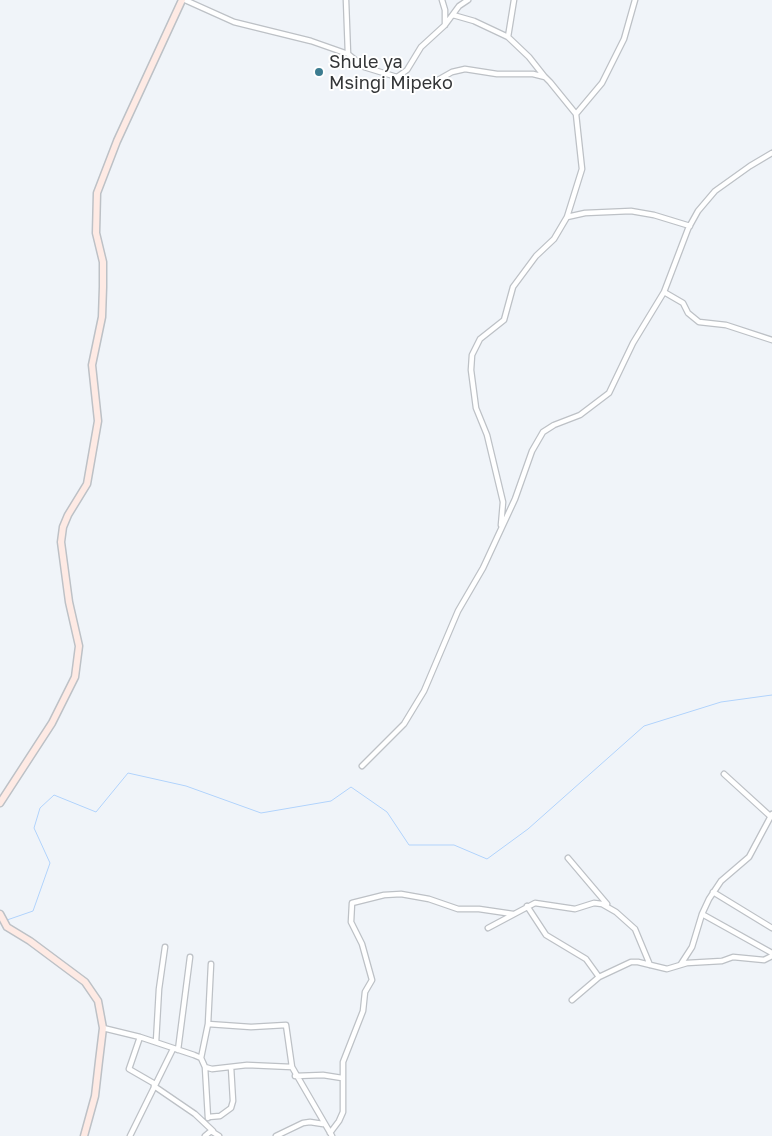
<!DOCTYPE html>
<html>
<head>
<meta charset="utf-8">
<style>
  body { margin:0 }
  canvas { display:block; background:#f0f4f9 }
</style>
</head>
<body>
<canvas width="772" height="1136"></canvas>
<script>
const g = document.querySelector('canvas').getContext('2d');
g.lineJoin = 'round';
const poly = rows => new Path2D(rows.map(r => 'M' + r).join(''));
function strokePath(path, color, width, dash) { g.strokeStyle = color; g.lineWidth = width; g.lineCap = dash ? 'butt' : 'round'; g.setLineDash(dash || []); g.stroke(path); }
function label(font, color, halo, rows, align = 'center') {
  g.font = font + ' "Golos Text",sans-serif'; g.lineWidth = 4; g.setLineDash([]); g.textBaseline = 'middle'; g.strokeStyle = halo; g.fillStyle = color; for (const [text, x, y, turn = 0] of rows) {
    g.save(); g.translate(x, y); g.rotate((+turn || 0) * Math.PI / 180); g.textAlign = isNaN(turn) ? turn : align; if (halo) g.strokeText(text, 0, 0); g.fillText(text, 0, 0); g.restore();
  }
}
strokePath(poly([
  [7,920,33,911,50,863,34,828,40,808,54,795,96,812,128,773,186,786,261,813,331,801,351,787,387,812,409,845,454,845,487,859,528,829,644,726,721,702,772,695]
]), '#b1d3fc', 1);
const street = poly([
  [185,0,234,22,311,41,348,54],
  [346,0,348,54,364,67,423,85,429,85,452,72,465,69,497,74,533,74,545,77,550,82,576,114,582,169,567,217,554,239,536,256,513,287,504,320,480,339,472,355,471,370,476,408,487,435,503,502,501,525],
  [442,0,445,10,445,25],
  [514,0,508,37,529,57,544,76],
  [453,15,474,21,508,37],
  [397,77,407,70,421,47,445,25,459,6,468,0],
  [576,114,602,83,624,39,635,0],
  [567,217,585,213,631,211,654,215,690,226],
  [664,292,683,303,688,313,699,322,726,325,772,340],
  [362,766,404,724,424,691,458,611,483,568,515,499,532,451,543,432,554,425,580,415,609,393,633,343,664,292,688,229,698,211,715,191,750,166,772,153],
  [724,774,770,816],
  [568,858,607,904],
  [713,892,772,928],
  [527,906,546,935,586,959,599,977],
  [702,914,772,953],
  [488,928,535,903,575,909,594,903,602,904,616,912,635,929,650,965],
  [681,964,692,947,702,914,709,899,721,881,749,857,772,814],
  [572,1000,599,977,631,962,638,962,667,969,687,963,722,961,733,957,764,960,772,956],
  [208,1024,251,1027,286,1025,292,1067,332,1136],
  [103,1028,140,1037,194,1055,201,1058,205,1067,212,1069,247,1065,292,1067],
  [140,1037,129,1069,155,1084],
  [156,1042,159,989,165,947],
  [178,1050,190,957],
  [201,1058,208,1024,211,964],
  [205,1067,208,1118],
  [295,1076,323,1075,342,1078],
  [154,1086,195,1114,213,1131],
  [208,1117,220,1116,231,1108,233,1101,231,1067],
  [330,1133,339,1121,343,1112,343,1062,363,1011,365,992,372,980,362,944,351,922,352,903,384,895,401,894,429,899,458,909,479,909,513,914],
  [130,1136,173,1049],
  [205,1136,211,1131,219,1136],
  [276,1136,303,1123,310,1122,323,1124]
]);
const secondary = poly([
  [0,803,52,723,75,677,79,646,69,602,61,542,63,527,68,515,87,484,98,421,92,365,102,317,103,287,103,262,96,233,97,193,117,141,182,0],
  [0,914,7,927,30,941,85,982,98,1001,103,1028,99,1061,95,1096,84,1136]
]);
strokePath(street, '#bdc1c6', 7);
strokePath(secondary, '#bdc1c6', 9);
strokePath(street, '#fff', 4.5);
strokePath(secondary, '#feeae4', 6);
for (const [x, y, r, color] of [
  [319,72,5,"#3c7c90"]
]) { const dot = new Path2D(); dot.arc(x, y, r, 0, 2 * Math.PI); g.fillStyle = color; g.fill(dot); strokePath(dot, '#fff', 2); }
label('18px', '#333537', '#fff', [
  ["Shule ya",329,62],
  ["Msingi Mipeko",329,83]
], 'left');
</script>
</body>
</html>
